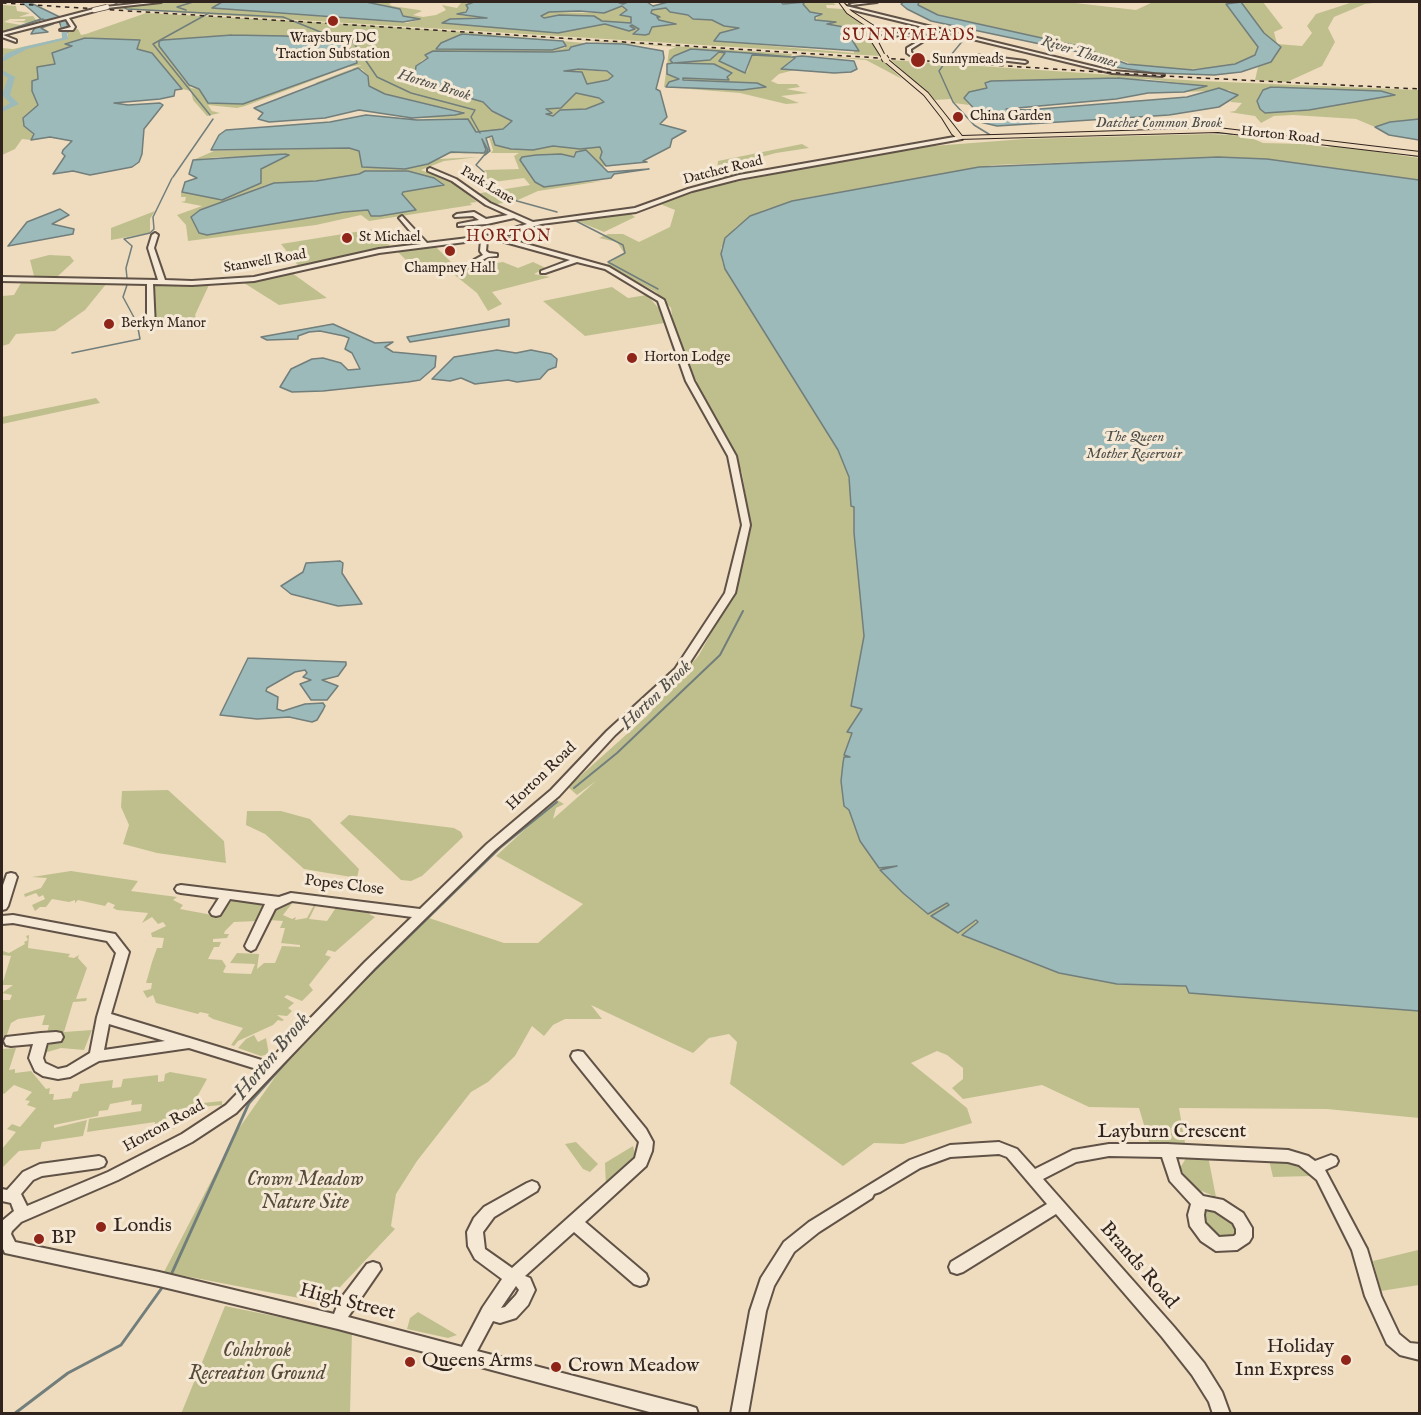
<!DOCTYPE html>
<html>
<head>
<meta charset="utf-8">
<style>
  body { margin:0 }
  #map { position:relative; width:1421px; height:1415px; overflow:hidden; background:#efdcbe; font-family:"IM FELL English",serif }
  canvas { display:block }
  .frame { position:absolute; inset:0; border:3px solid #31241e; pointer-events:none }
</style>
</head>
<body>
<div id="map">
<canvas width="1421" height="1415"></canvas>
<div class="frame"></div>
</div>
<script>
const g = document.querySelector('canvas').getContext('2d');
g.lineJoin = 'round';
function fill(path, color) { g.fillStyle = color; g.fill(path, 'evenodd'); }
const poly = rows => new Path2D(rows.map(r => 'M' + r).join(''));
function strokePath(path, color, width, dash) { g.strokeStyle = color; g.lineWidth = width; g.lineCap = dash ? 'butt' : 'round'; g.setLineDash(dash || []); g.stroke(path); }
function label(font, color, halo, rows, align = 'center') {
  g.font = font + ' "IM FELL English",serif'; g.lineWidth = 6; g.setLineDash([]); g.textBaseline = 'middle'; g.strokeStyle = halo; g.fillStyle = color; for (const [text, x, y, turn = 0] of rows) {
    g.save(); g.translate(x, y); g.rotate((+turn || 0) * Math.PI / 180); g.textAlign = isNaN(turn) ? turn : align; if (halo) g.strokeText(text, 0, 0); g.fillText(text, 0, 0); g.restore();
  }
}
fill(poly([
  [161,2,222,2,212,8,407,23,421,19,403,16,400,9,367,2,386,2,392,3,389,4,392,6,419,10,422,11,413,15,423,17,436,15,446,10,442,5,457,8,461,3,474,2,466,5,468,9,459,15,488,18,450,19,443,23,541,31,605,24,629,31,635,29,630,26,632,25,639,29,633,34,643,35,649,34,652,27,675,25,659,20,651,14,652,10,666,8,672,13,688,15,693,19,712,20,724,26,740,28,720,33,714,41,854,53,853,39,846,29,827,24,836,22,815,20,822,13,810,12,803,3,832,2,836,5,826,5,827,8,857,10,849,11,869,24,872,32,870,38,880,56,105,8],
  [919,2,1067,2,1136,10,1153,2,1227,2,1258,47,1255,55,1244,61,1221,67,1176,70,1141,67,1078,46,938,15,917,5],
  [1241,2,1263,2,1283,28,1274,32,1277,44,1302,46,1312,33,1307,26,1316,14,1353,2,1382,2,1365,4,1334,17,1328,28,1335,42,1322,66,1287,82,1255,80,1258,67,1271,62,1281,47,1264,33],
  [2,5,16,6,17,11,30,13,19,17,33,16,37,21,28,23,12,21,24,21,26,19,10,19,4,22,21,25,2,31],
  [622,6,627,9,621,15,631,17,631,23,602,21,594,16,559,15,544,18,540,15,549,12,590,13,610,11],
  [146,13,332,23,882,60,902,79,866,60,792,54,791,57,795,57,783,67,783,70,794,70,779,74,771,81,778,84,797,84,800,87,786,89,808,93,781,96,799,103,786,104,740,93,664,87,669,50,676,47,449,31,584,43,569,50,552,52,433,51,428,58,421,61,413,79,416,83,481,101,492,111,513,121,507,128,483,133,474,130,468,119,412,118,455,115,464,112,384,94,369,86,368,76,362,69,352,69,321,83,315,83,362,65,348,67,245,106,237,108,208,105,212,111,220,113,207,116,193,100,191,91,182,89,152,53,137,49,140,40,85,38,66,43,71,46,55,52,55,64,40,79,38,105,23,118,34,136,31,140,22,139,15,149,2,155,2,48,13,49,68,37,68,33,75,29,78,29,81,35,86,34],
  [462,34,563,41,565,45,565,48,552,50,438,49,441,43],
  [209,36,301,37,344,42,356,56,355,64,243,104,208,103,199,89,191,88,178,72,159,41],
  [692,49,719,51,710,60,674,63,711,64,732,72,727,77,729,80,683,78,683,80,757,83,766,87,742,90,679,88,669,82,679,80,667,74,674,61,670,61],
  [728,52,752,54,747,72,719,61],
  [891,60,1201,81,1419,90,1419,119,1390,122,1375,127,1356,119,1293,115,1274,116,1261,123,1255,116,1229,112,1235,111,1242,103,1230,102,1238,95,1229,90,1184,92,1206,86,1147,79,991,81,987,88,964,98,969,105,954,103,951,99,935,100],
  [1273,87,1381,91,1395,94,1295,112,1257,102,1263,90],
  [577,69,608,72,613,76,608,80,587,84,581,72,563,71],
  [576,93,596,97,604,102,586,109,561,110,552,116,545,113,552,113,546,109,558,109],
  [1210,134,1247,136,1263,143,1304,144,1332,148,1320,143,1419,158,1419,180,1267,159,1228,157,993,165,806,198,764,210,736,227,721,248,722,262,846,464,854,507,854,533,864,636,852,706,863,708,848,732,853,733,845,755,850,756,844,757,841,781,844,806,849,810,860,841,879,868,897,865,898,867,881,870,928,914,947,903,950,905,931,916,979,922,962,935,1059,973,1117,984,1186,986,1189,993,1419,1011,1419,1118,1327,1109,1179,1108,1185,1143,1149,1142,1139,1108,1089,1107,1042,1085,963,1099,952,1088,963,1079,963,1068,947,1055,937,1051,911,1063,967,1108,972,1123,903,1144,874,1143,843,1166,730,1084,737,1042,729,1034,709,1038,693,1053,591,1005,602,1019,565,1019,553,1025,544,1036,532,1026,515,1056,488,1082,471,1092,417,1161,396,1194,391,1226,395,1229,325,1303,164,1272,237,1131,280,1070,426,917,504,943,538,943,583,904,496,856,557,800,564,804,556,808,553,819,596,781,577,795,568,787,647,716,699,655,726,606,745,550,748,510,742,473,724,432,693,386,697,382,675,336,671,308,656,292,606,265,624,253,617,242,599,238,608,234,623,234,639,242,670,227,675,210,660,204,699,189,853,159,933,146,1024,139],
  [489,137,511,149,533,150,553,146,601,148,605,166,601,167,587,151,581,151,574,154,574,157,561,154,522,157,524,167,541,186,603,181,538,191,518,200,492,205,475,194,530,185,524,178,486,183,487,173,484,170,519,169,514,156,519,153,491,153,493,150],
  [482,139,488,150,483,154,449,153,438,159,479,157,444,161,421,170,454,183,477,202,470,203,472,205,369,221,361,215,316,225,188,241,186,225,177,215,202,206,181,202,185,201,186,197,181,197,181,192,222,200,251,188,260,178,261,169,288,156,218,157,193,160,214,151,350,148,359,150,362,167,405,169,428,164,451,152,480,154],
  [365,171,408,171,440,186,403,192,402,194,416,210,380,216,370,214,368,210,344,212,207,235,192,219,213,206,266,185,316,181,359,174],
  [802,144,809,148,776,153,731,165,752,173,726,178,717,174,718,161],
  [155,211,150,219,150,233,111,240,111,228],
  [629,213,635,217,604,232,575,220],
  [374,229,390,246,417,242,300,268,281,244],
  [434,245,458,269,503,262,518,268,533,262,546,268,534,274,550,277,492,292,502,304,488,311,477,293,441,264,407,261,396,250],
  [49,255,70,256,74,261,57,277,34,276,30,260],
  [292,273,327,298,279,305,244,283],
  [22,281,107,283,85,310,55,331,16,334,9,344,2,346,2,296,14,295],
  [153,284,209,285,195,315,198,322,156,325],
  [612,287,628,298,647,295,662,312,664,323,585,336,543,301],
  [96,398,100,403,2,424,2,417],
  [168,790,224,841,226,863,157,853,123,844,129,825,121,807,122,791],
  [247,811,281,811,310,819,359,869,357,878,304,869,265,834,246,825],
  [349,815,454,828,461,832,463,837,422,876,411,881,401,880,340,823],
  [71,871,138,881,131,891,177,897,173,900,183,905,180,909,207,914,220,916,232,900,265,906,257,921,234,922,225,931,224,934,229,934,227,938,213,939,213,942,221,942,219,947,214,947,208,959,222,960,226,966,223,972,225,973,251,974,255,964,230,963,237,953,259,954,257,969,264,963,275,963,282,946,300,947,300,945,281,943,285,928,280,928,283,921,269,920,275,909,286,902,294,901,283,915,292,919,296,917,295,920,307,918,315,903,317,903,309,919,327,921,337,906,374,910,369,914,375,917,335,952,328,950,325,955,331,957,309,985,313,990,302,1001,287,995,284,997,294,1003,288,1008,292,1011,287,1016,277,1015,284,1020,282,1021,278,1020,273,1025,238,1041,234,1046,231,1045,243,1028,213,1019,208,1016,209,1014,200,1012,198,1014,156,1003,153,995,147,998,143,991,151,989,152,983,146,983,152,962,157,948,162,948,164,938,152,937,151,933,166,926,163,922,158,924,152,917,142,923,148,913,117,910,113,908,115,905,108,902,105,906,78,900,75,903,75,900,69,902,52,899,46,907,40,907,35,911,32,905,45,899,43,895,39,897,36,893,25,897,24,894,41,888,47,878,32,877],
  [29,935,28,948,70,954,68,957,74,958,79,955,78,958,87,968,76,999,87,998,86,1001,73,1002,64,1032,92,1030,84,1050,61,1048,44,1053,47,1046,56,1042,58,1033,47,1033,49,1025,42,1025,45,1015,18,1019,11,1023,2,1049,16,1048,9,1070,15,1069,15,1073,31,1071,46,1089,50,1088,49,1094,54,1094,53,1100,71,1098,73,1092,78,1091,80,1084,113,1080,112,1088,121,1087,123,1079,158,1075,158,1082,164,1081,165,1074,170,1072,204,1078,207,1079,193,1104,222,1101,222,1105,179,1109,175,1128,172,1129,173,1117,163,1119,161,1130,154,1131,155,1122,87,1132,89,1119,141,1111,142,1104,131,1105,132,1100,110,1104,108,1110,99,1111,98,1116,54,1125,54,1128,87,1120,83,1136,42,1142,40,1149,19,1151,2,1168,2,1149,16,1132,7,1129,12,1124,20,1127,36,1108,27,1105,30,1101,25,1100,32,1092,14,1085,4,1094,2,1093,2,1000,10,1000,12,995,2,993,13,985,2,985,11,956,2,955,3,951,9,953,25,944,24,942,28,940,26,936],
  [254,1035,258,1042,266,1038,269,1054,261,1056,238,1048,246,1039],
  [576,1142,598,1164,590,1172,583,1169,565,1144],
  [633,1146,636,1157,606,1187,605,1163],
  [1188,1155,1208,1156,1216,1197,1197,1189,1183,1173,1180,1168],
  [1269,1160,1298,1165,1312,1176,1273,1177],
  [1210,1208,1234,1220,1237,1233,1234,1238,1216,1239,1203,1225,1202,1214],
  [1418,1250,1419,1285,1381,1291,1373,1261],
  [225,1306,352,1332,350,1413,181,1414],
  [418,1312,457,1335,448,1338,407,1329,410,1318]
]), '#bfbf8e');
const water = poly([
  [222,2,366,2,400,9,403,16,420,19,403,22,212,8,222,2],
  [474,2,617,2,623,4,628,2,647,2,653,6,668,2,781,2,783,4,805,2,803,4,810,12,822,14,815,17,815,20,836,22,827,24,844,27,859,51,714,41,720,33,739,28,724,26,712,20,693,19,688,15,670,12,666,8,652,10,651,13,660,17,657,17,659,20,676,24,652,27,649,34,645,35,633,34,639,29,632,25,630,26,635,29,629,31,605,24,558,33,442,23,450,19,487,18,457,14,466,12,468,8,466,5,474,2],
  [622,6,627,10,620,15,631,17,631,23,602,21,594,16,559,15,544,18,541,16,549,12,579,11,604,13,622,6],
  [904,2,919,2,918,5,938,15,1078,46,1127,64,1193,70,1235,64,1255,55,1258,47,1226,4,1241,2,1264,33,1281,47,1271,62,1241,72,1214,75,1155,73,1108,66,1078,52,931,21,907,9,901,4,904,2],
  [23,3,33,4,66,20,68,32,63,32,59,21,53,19,49,23,53,24,41,28,48,32,31,34,36,26,46,21,43,19,2,32,41,19,23,3],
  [462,34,563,41,566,46,552,50,436,49,441,43,462,34],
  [232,35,285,36,344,42,356,56,357,63,243,104,208,103,199,89,189,85,159,46,159,41,163,40,232,35],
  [85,38,140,40,137,49,152,53,182,89,175,90,174,96,160,99,114,103,128,105,160,103,163,105,144,129,142,154,139,162,132,167,90,175,73,171,53,174,65,156,62,153,63,150,72,141,50,137,31,140,34,134,24,126,23,118,38,105,32,91,32,81,38,79,37,67,55,64,52,53,72,46,65,44,85,38],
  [587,43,624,44,663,51,664,58,656,89,660,91,667,117,660,124,686,131,672,139,670,147,643,161,647,162,606,166,600,158,602,152,600,147,580,149,553,146,533,150,511,149,495,145,492,136,486,138,490,151,485,155,488,150,482,139,486,150,484,153,451,152,428,164,405,169,362,167,359,151,349,148,211,150,219,135,226,130,330,122,366,115,417,120,468,119,476,132,503,129,512,121,492,111,483,102,414,82,416,66,428,58,425,55,433,51,552,52,569,50,571,47,587,43],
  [579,69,607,71,613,76,608,80,587,84,582,72,564,71,579,69],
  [576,93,599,98,604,102,586,109,560,110,553,116,546,114,552,113,546,109,561,108,576,93],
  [691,49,748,53,791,57,752,55,745,73,719,61,725,53,719,52,710,60,674,63,714,64,732,73,727,77,729,80,683,78,683,80,757,83,766,87,742,90,666,87,669,82,679,79,667,74,667,64,673,63,670,60,674,56,691,49],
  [802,56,854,61,857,69,851,72,834,73,781,69,795,58,792,57,802,56],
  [358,68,368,76,369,86,385,94,464,113,455,115,412,118,359,110,325,118,269,122,258,119,263,113,254,108,358,68],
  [1118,78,1207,86,1184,92,1148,93,1116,99,1006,109,1027,110,1187,97,1219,88,1238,95,1219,107,1169,115,997,126,980,122,982,117,964,98,969,92,987,88,985,83,991,81,1118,78],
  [1271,87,1381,91,1395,95,1309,110,1265,113,1260,109,1257,101,1263,90,1271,87],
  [1419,119,1419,140,1389,135,1375,127,1390,122,1419,119],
  [586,150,608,172,649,169,614,174,611,178,544,187,535,182,520,160,522,157,536,155,561,154,574,157,576,152,586,150],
  [285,154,289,155,261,169,261,183,222,200,182,192,185,182,197,178,189,174,193,160,285,154],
  [1218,157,1267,159,1419,180,1419,1011,1189,993,1186,986,1117,984,1059,973,962,935,978,922,976,920,958,933,931,916,949,905,947,903,928,914,903,893,880,870,897,866,879,868,860,841,849,810,844,806,841,781,843,763,844,757,850,757,844,755,852,733,847,732,862,709,851,706,864,636,854,533,854,507,851,506,849,477,838,450,725,269,721,254,725,238,750,216,792,201,979,167,1218,157],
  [365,171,408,171,434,178,444,185,403,192,402,194,416,210,380,216,371,216,368,210,344,212,207,235,199,233,191,217,200,210,274,183,316,181,359,174,365,171],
  [60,209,69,215,52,224,74,229,73,234,8,246,27,222,60,209],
  [509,319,509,326,410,342,407,337,509,319],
  [333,324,375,343,393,342,385,347,393,352,436,356,435,367,420,380,408,382,323,391,292,392,280,387,291,369,312,359,323,358,341,363,348,370,360,369,352,353,345,349,349,338,344,336,320,331,309,332,298,336,298,339,267,340,261,337,333,324],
  [497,350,516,353,531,350,551,354,557,359,556,367,548,370,540,379,517,382,508,380,475,384,461,378,450,381,432,379,454,357,497,350],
  [340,561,343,563,342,573,362,604,338,606,291,594,281,586,303,572,306,563,340,561],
  [248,658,346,662,346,665,338,676,322,680,338,686,327,700,311,700,300,684,311,680,303,677,307,673,305,670,295,672,267,688,266,691,278,697,277,709,283,711,305,704,323,703,325,706,323,710,317,720,312,722,289,717,257,719,220,715,248,658]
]);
fill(water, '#9cbab9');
strokePath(water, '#717e7b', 1.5);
strokePath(poly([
  [115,3,127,9,283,17,328,35,349,36,377,77,411,93,475,110,471,117,480,133],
  [186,10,177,7,193,2],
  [209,13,153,44,210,115],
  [967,37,975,28],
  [946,61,965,38],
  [944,64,939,71,953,102,974,125,992,136],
  [1211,132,1232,134],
  [486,153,476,165,484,172,484,183,517,201,557,212],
  [1410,155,1420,156],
  [173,177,213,119],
  [574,220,623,245,625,253,608,262,658,289],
  [127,278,126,268,132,246,124,239,150,233,154,229,153,217,172,178],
  [72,353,140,339,137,323,123,297,127,285]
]), '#717e7b', 1.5);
strokePath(poly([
  [574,788,617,753,720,655,743,611],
  [340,1004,500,848,557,802]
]), '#717e7b', 2);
strokePath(poly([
  [171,1275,249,1103,303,1043],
  [14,1414,68,1373,121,1345,164,1285]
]), '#717e7b', 3);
fill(poly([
  [21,2,27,2,43,12,66,20,68,39,27,49,2,62,5,54,23,47,62,38,61,22,39,14,21,2],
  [2,70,15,77,10,95,19,104,2,112,2,108,10,103,2,95,8,78,2,74,2,70]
]), '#9cbab9');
const minor = poly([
  [152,2,161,2,107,8,105,7,152,2],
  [877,2,852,5,850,4,867,2,877,2],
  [846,6,1112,71,1164,75,1162,76,1112,73,845,8,846,6],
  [94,9,95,11,69,18,75,27,73,30,60,30,71,27,66,19,3,35,16,40,16,42,2,37,2,33,94,9],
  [872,31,928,36,930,37,911,49,911,52,917,58,915,59,907,53,907,48,924,38,870,33,872,31],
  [977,55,1025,61,1027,62,1025,63,975,57,977,55],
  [960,136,962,139,739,179,692,191,636,212,541,224,501,237,609,267,664,300,694,381,736,456,750,525,735,593,683,673,615,735,559,796,495,850,375,968,236,1113,192,1142,118,1180,21,1222,12,1231,11,1234,15,1242,159,1272,334,1314,339,1301,367,1264,373,1262,379,1264,381,1269,348,1317,462,1347,483,1307,502,1279,475,1259,468,1246,467,1232,474,1218,484,1207,527,1183,532,1181,537,1183,539,1187,537,1191,494,1217,483,1232,485,1249,512,1268,635,1158,639,1142,573,1060,571,1056,573,1052,578,1051,583,1052,646,1129,653,1142,652,1151,646,1166,585,1222,646,1274,648,1279,646,1284,640,1286,634,1284,574,1232,525,1276,530,1278,535,1290,528,1305,516,1318,500,1323,493,1321,477,1351,690,1406,696,1408,698,1414,657,1414,338,1329,159,1286,5,1253,2,1247,2,1221,14,1211,11,1203,2,1201,2,1189,7,1190,23,1172,40,1164,99,1156,104,1158,106,1162,104,1166,99,1168,42,1176,33,1180,21,1194,27,1206,108,1172,182,1134,226,1105,260,1070,189,1048,99,1061,70,1077,58,1079,43,1076,35,1071,29,1058,33,1044,11,1046,6,1045,4,1041,6,1037,41,1033,56,1032,61,1033,63,1037,61,1041,47,1043,43,1058,45,1063,58,1069,67,1067,90,1053,97,1017,116,953,107,941,13,923,2,924,2,916,13,915,115,934,129,952,111,1014,268,1062,365,962,412,917,292,901,275,909,255,949,251,951,247,949,245,946,265,904,230,899,220,915,216,916,212,915,210,912,219,898,181,893,177,892,175,889,177,886,181,885,279,897,291,893,420,909,487,844,551,790,607,731,675,669,725,593,742,525,728,456,686,381,658,301,605,269,577,262,545,273,541,273,541,271,570,260,494,239,487,240,486,251,489,253,497,254,497,256,488,257,476,263,474,262,474,260,483,255,480,251,481,240,379,253,254,281,192,285,153,284,155,327,151,329,147,327,147,284,2,281,2,277,158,280,148,248,152,235,155,233,158,235,154,248,165,280,192,281,254,277,379,249,421,244,399,218,402,216,427,243,493,235,527,224,514,218,487,224,458,226,458,224,479,220,473,216,455,217,454,216,457,214,474,212,486,219,508,215,486,205,452,181,428,171,428,169,430,168,456,179,490,203,533,222,635,208,688,189,739,175,960,136],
  [109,1024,165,1041,104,1050,109,1024],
  [516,1286,519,1290,516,1295,505,1307,501,1308,516,1286],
  [11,873,15,874,17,877,8,906,6,909,2,910,2,888,7,874,11,873],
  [999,1142,1017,1149,1035,1169,1073,1150,1109,1144,1167,1144,1288,1150,1308,1156,1315,1161,1331,1155,1336,1157,1338,1161,1336,1165,1325,1170,1367,1249,1381,1296,1399,1334,1410,1343,1420,1344,1420,1360,1400,1355,1387,1344,1365,1296,1352,1250,1317,1180,1299,1165,1288,1162,1176,1157,1181,1174,1203,1196,1223,1200,1243,1213,1252,1228,1252,1237,1249,1242,1237,1250,1216,1251,1201,1241,1190,1226,1188,1215,1191,1204,1170,1181,1162,1157,1109,1156,1076,1162,1043,1179,1174,1327,1204,1363,1222,1392,1230,1414,1213,1414,1209,1402,1192,1375,1162,1337,1056,1214,963,1272,957,1274,951,1272,949,1267,951,1262,1047,1204,1007,1157,999,1154,950,1157,920,1168,880,1192,874,1194,872,1198,819,1232,794,1252,774,1286,766,1311,748,1414,731,1414,750,1311,761,1278,784,1242,809,1222,910,1160,950,1145,999,1142],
  [1205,1209,1215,1211,1233,1223,1236,1229,1236,1234,1234,1236,1219,1237,1205,1223,1204,1215,1205,1209]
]);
const major = poly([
  [839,2,843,2,851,11,874,26,878,42,886,58,928,93,962,136,1218,128,1420,152,1420,156,1218,132,958,139,952,134,942,118,924,95,884,61,872,42,869,28,847,13,839,2]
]);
strokePath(minor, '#605246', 4);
strokePath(major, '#31241e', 2);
fill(minor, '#f5e8d5');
fill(major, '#efdcbe');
strokePath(poly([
  [2,3,1182,77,1420,89]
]), '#31241e', 1.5, [4.5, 4.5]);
const minorBridge = poly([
  [94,10,107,7]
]);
const majorBridge = poly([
  [884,57,886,60]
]);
strokePath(minorBridge, '#605246', 6, []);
strokePath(majorBridge, '#31241e', 8, []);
strokePath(minorBridge, '#f5e8d5', 4.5);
strokePath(majorBridge, '#efdcbe', 6);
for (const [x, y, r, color] of [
  [333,21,6,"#8f2418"],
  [918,60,8,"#8f2418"],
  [958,117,6,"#8f2418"],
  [347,238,6,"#8f2418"],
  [450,251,6,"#8f2418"],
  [109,324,6,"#8f2418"],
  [632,358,6,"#8f2418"],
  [101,1227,6,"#8f2418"],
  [39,1239,6,"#8f2418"],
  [1346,1360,6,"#8f2418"],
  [410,1362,6,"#8f2418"],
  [556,1367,6,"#8f2418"]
]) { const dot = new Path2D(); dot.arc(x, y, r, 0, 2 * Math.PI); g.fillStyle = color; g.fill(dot); strokePath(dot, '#f5e8d5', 2); }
label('14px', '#31241e', '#f5e8d5', [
  ["Wraysbury DC",333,39,"center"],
  ["Traction Substation",333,55,"center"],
  ["Sunnymeads",932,60],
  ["China Garden",970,117],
  ["St Michael",359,238],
  ["Champney Hall",450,269,"center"],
  ["Berkyn Manor",121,324],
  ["Horton Lodge",644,358]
], 'left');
label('14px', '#31241e', '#f5e8d5', [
  ["Horton Road",1280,136,6],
  ["Datchet Road",723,171,-14],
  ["Park Lane",487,186,31],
  ["Stanwell Road",265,262,-10]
]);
label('italic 15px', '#51514c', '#f5e8d5', [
  ["River Thames",1079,53,17],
  ["Horton Brook",434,86,17],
  ["Datchet Common Brook",1159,124],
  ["The Queen",1134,438],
  ["Mother Reservoir",1134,455]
]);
g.letterSpacing = '1.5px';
label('16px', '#7a1f14', '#f5e8d5', [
  ["SUNNYMEADS",909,37],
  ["HORTON",509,238]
]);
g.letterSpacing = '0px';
label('16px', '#31241e', '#f5e8d5', [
  ["Horton Road",542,777,-44],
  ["Popes Close",344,886,7],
  ["Horton Road",164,1127,-29]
]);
label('italic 18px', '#51514c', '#f5e8d5', [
  ["Horton Brook",657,696,-44]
]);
label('20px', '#31241e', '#f5e8d5', [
  ["Layburn Crescent",1172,1133],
  ["Brands Road",1138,1266,49],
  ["High Street",347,1303,14]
]);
label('italic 20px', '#544b3a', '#f5e8d5', [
  ["Crown Meadow",305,1181],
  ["Nature Site",305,1204],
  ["Colnbrook",257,1352],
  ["Recreation Ground",257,1375]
]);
label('20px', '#31241e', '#f5e8d5', [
  ["Londis",113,1227],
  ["BP",51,1239],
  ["Holiday",1334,1348,"right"],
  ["Inn Express",1334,1371,"right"],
  ["Queens Arms",422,1362],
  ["Crown Meadow",568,1367]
], 'left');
label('italic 21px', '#51514c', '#f5e8d5', [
  ["Horton Brook",273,1057,-50]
]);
</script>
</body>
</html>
